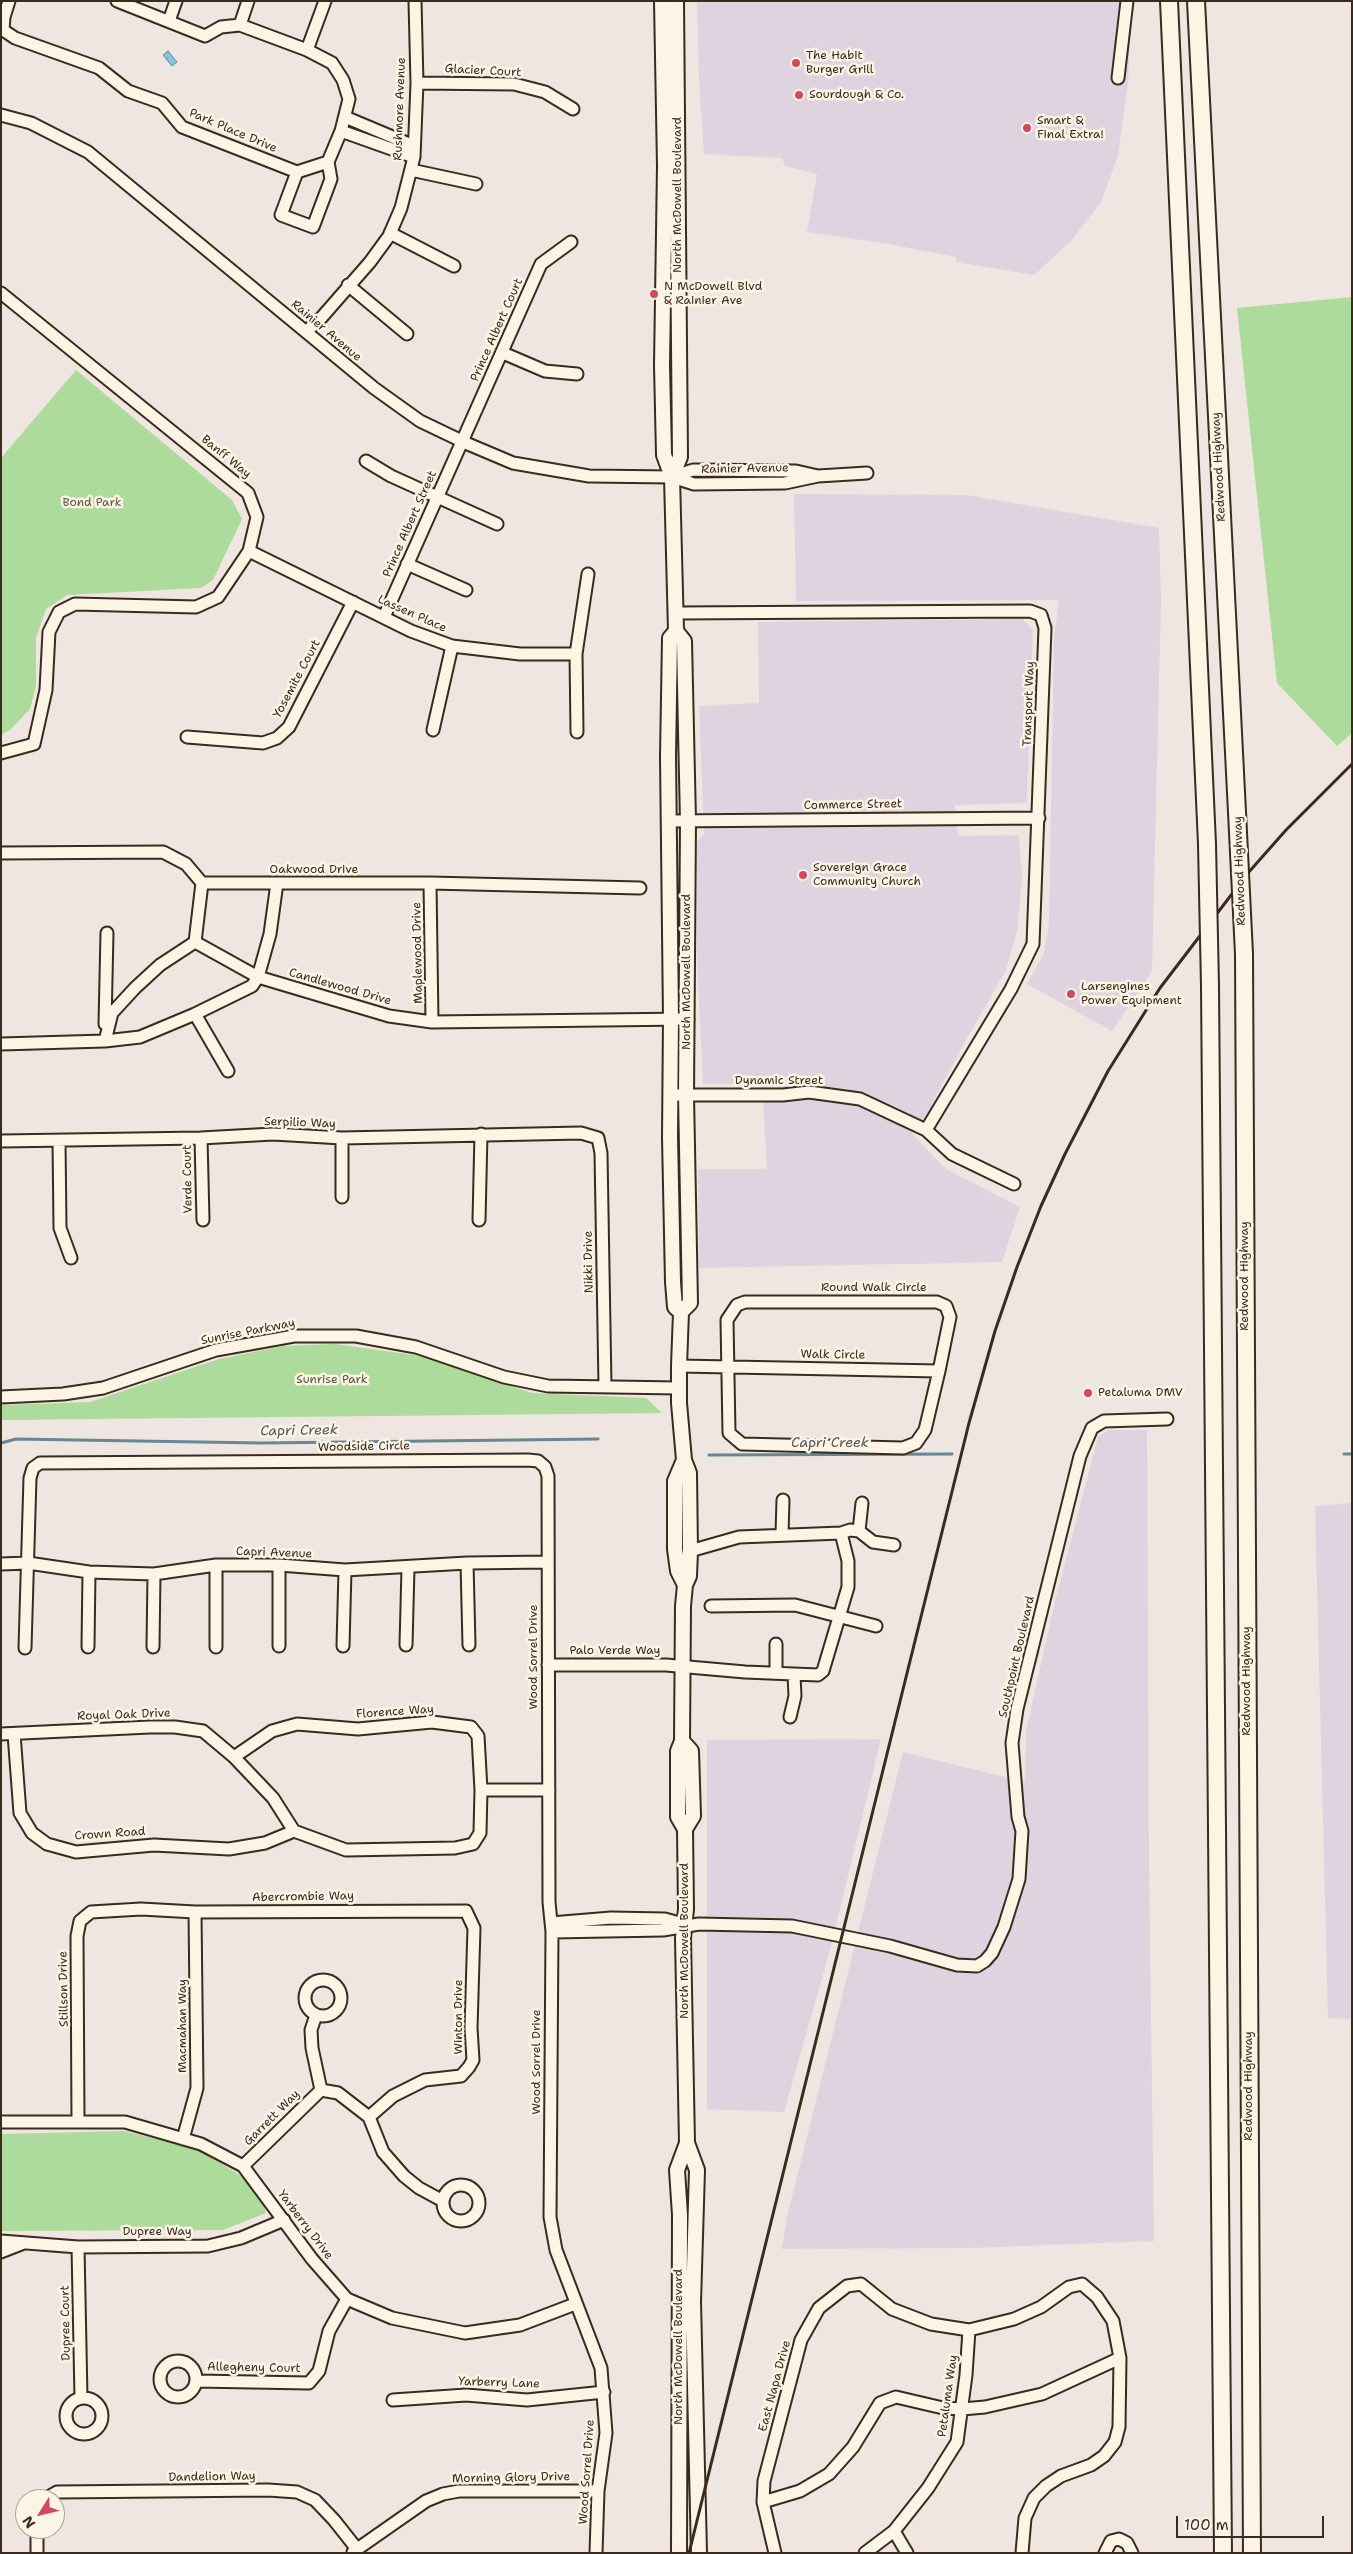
<!DOCTYPE html>
<html>
<head>
<meta charset="utf-8">
<style>
  body { margin:0 }
  #map { position:relative; width:1353px; height:2554px; overflow:hidden; background:#efe6e2; font-family:"Shantell Sans",sans-serif }
  canvas { display:block }
  .frame { position:absolute; inset:0; border:2px solid #3b2a1e; pointer-events:none }
  .north { position:absolute; left:15px; top:2489px; width:50px; height:50px; box-sizing:border-box; background:#fcf5e5; border:1px solid #afa495; border-radius:50%; rotate:234deg; font-size:14px; font-weight:700; line-height:20px; text-align:center; color:#3b2a1e }
  .north::after { content:''; display:block; margin:auto; width:18px; height:22px; background:#d1495b; clip-path:polygon(50% 0,100% 100%,50% 72%,0 100%) }
  .scale { position:absolute; left:1176px; top:2516px; width:148px; height:22px; box-sizing:border-box; border:2px solid #3b2a1e; border-top:0; padding-left:6px; font-size:15px; line-height:18px; white-space:nowrap; color:#3b2a1e; -webkit-text-stroke:4px #fcf5e5; paint-order:stroke }
</style>
</head>
<body>
<div id="map">
<canvas width="1353" height="2554"></canvas>
<div class="frame"></div>
<div class="north">N</div>
<div class="scale">100 m</div>
</div>
<script>
const g = document.querySelector('canvas').getContext('2d');
g.lineJoin = 'round';
function fill(path, color) { g.fillStyle = color; g.fill(path, 'evenodd'); }
const poly = rows => new Path2D(rows.map(r => 'M' + r).join(''));
function strokePath(path, color, width, dash) { g.strokeStyle = color; g.lineWidth = width; g.lineCap = dash ? 'butt' : 'round'; g.setLineDash(dash || []); g.stroke(path); }
function label(font, color, halo, rows, align = 'center') {
  g.font = font + ' "Shantell Sans",sans-serif'; g.lineWidth = 5; g.setLineDash([]); g.textBaseline = 'middle'; g.strokeStyle = halo; g.fillStyle = color; for (const [text, x, y, turn = 0] of rows) {
    g.save(); g.translate(x, y); g.rotate((+turn || 0) * Math.PI / 180); g.textAlign = isNaN(turn) ? turn : align; if (halo) g.strokeText(text, 0, 0); g.fillText(text, 0, 0); g.restore();
  }
}
fill(poly([
  [697,1,1132,1,1128,82,1118,156,1101,202,1071,241,1034,275,956,262,956,257,889,244,807,232,817,174,785,166,782,158,704,154,699,81],
  [794,494,966,495,1159,528,1161,600,1152,971,1112,1031,1027,984,1044,953,1049,924,1054,639,1059,600,796,601],
  [1023,619,1033,630,1027,803,955,805,958,836,1019,835,1022,877,1017,931,1006,970,962,1047,930,1108,912,1134,946,1169,1020,1207,1002,1262,699,1268,698,1169,767,1169,762,1084,703,1084,697,960,697,842,704,834,699,706,759,703,758,622],
  [1109,1430,1147,1430,1149,1863,1154,2241,970,2248,782,2249,787,2217,903,1752,1025,1782,1026,1731,1055,1601,1098,1437],
  [1352,1503,1352,2019,1328,2018,1315,1506],
  [881,1739,831,1946,784,2112,707,2109,707,1740]
]), '#dfd3df');
fill(poly([
  [1352,297,1352,733,1337,746,1277,683,1237,308],
  [76,370,232,500,242,519,213,580,201,588,67,595,46,609,36,638,36,686,30,709,10,730,1,735,1,458],
  [335,1344,421,1356,532,1393,646,1398,662,1413,1,1420,1,1405,90,1402,219,1359,283,1346],
  [124,2131,197,2149,245,2178,265,2202,266,2213,223,2230,1,2231,1,2134]
]), '#acdb9b');
const water = poly([
  [168,51,177,62,172,66,163,55,168,51]
]);
fill(water, '#82c5e2');
strokePath(water, '#668794', 1);
strokePath(poly([
  [1,1443,16,1439,261,1443,598,1439],
  [1344,1454,1352,1454],
  [709,1455,952,1454]
]), '#668794', 3);
const minor = poly([
  [9,1,4,17,3,30,15,38,99,68,128,91,162,103,182,127,297,172,328,162,341,131,349,99,343,80,332,63,307,50,240,25,221,27,205,36,117,1],
  [169,21,176,1],
  [240,25,248,1],
  [307,50,325,1],
  [1118,78,1127,1],
  [417,83,514,84,545,92,573,109],
  [1,115,31,123,88,152,374,388,420,421,468,444,513,463,589,476,672,477,693,470,796,471,818,476],
  [345,117,414,146],
  [341,131,414,157],
  [411,170,476,184],
  [297,172,281,215,313,227,331,179,328,162],
  [390,233,454,266],
  [348,285,407,334],
  [1,293,248,493,257,517,249,551,218,597,196,607,75,604,59,612,49,632,46,690,34,744,1,753],
  [306,332,322,317,370,262,389,236,401,208,414,157,417,83,415,1],
  [503,353,545,371,577,374],
  [366,461,391,476,497,524],
  [672,477,694,484,785,483,818,476,867,473],
  [249,551,411,631,452,646,520,654,576,654],
  [407,564,466,590],
  [676,613,1030,611,1041,615,1045,628,1033,944,1011,989,926,1130],
  [384,617,541,264,571,242],
  [433,730,452,646],
  [577,732,576,654,588,574],
  [187,737,263,743,277,738,289,727,353,602],
  [668,821,1039,818],
  [1,853,163,852,186,864,202,883,430,883,640,888],
  [430,883,432,1022],
  [195,942,258,977,270,934,277,883],
  [195,1014,228,1071],
  [105,1024,107,933],
  [105,1041,112,1013,135,988,160,965,195,942,202,883],
  [1,1044,105,1041,140,1037,195,1014,252,986,258,977,389,1016,432,1022,688,1019],
  [671,1095,783,1095,809,1092,860,1099,926,1130,952,1154,1014,1184],
  [201,1138,203,1220],
  [342,1138,342,1197],
  [1,1141,201,1138,273,1134,342,1138,581,1133,598,1138,601,1153,605,1386],
  [59,1141,60,1228,71,1258],
  [479,1220,481,1134],
  [745,1302,937,1302,946,1306,950,1317,939,1371,925,1430,916,1443,903,1448,742,1444,729,1433,727,1320,737,1305,745,1302],
  [679,1366,939,1371],
  [1,1397,63,1394,103,1388,216,1350,294,1336,356,1336,416,1347,504,1377,548,1386,679,1388],
  [859,1531,862,1503],
  [782,1534,783,1500],
  [690,1551,739,1537,841,1533,850,1530,859,1531,873,1542,894,1545],
  [467,1563,469,1645],
  [1,1564,28,1563,89,1572,154,1574,216,1565,279,1565,345,1570,467,1563,547,1562],
  [711,1606,795,1605,876,1626],
  [406,1645,408,1568],
  [279,1646,279,1565],
  [343,1646,345,1570],
  [88,1647,89,1572],
  [153,1647,154,1574],
  [216,1647,216,1565],
  [25,1648,30,1478,33,1468,40,1463,528,1460,538,1461,545,1467,548,1476,549,1902,552,1932,550,2217,556,2250,601,2368,606,2433,598,2491,596,2553],
  [548,1665,666,1665,745,1672,818,1675,823,1671,848,1587,848,1561,841,1533],
  [776,1673,776,1644],
  [790,1717,795,1696,794,1675],
  [1,1734,150,1727,175,1727,203,1731,234,1757,273,1798,294,1831,346,1850,455,1848,473,1844,480,1833,481,1790,478,1736,471,1727,432,1722,358,1729,297,1724,272,1731,234,1757],
  [14,1734,20,1813,32,1833,47,1844,76,1852,154,1845,229,1849,265,1843,294,1831],
  [481,1790,549,1790],
  [551,1923,611,1918,665,1919,683,1924],
  [552,1932,663,1930,699,1924,792,1926,890,1946,957,1965,977,1966,985,1961,992,1953,1004,1927,1019,1879,1022,1831,1018,1817,1012,1743,1017,1709,1080,1456,1092,1428,1104,1421,1167,1419],
  '305 1998a18 18 0 1 1 36 0a18 18 0 1 1-36 0Z',
  [316,2015,311,2030,312,2048,321,2090],
  [321,2090,338,2093,369,2117,383,2152,404,2176,419,2188,443,2201],
  [1,2122,125,2122,201,2144,243,2166,312,2259,347,2299,392,2318,465,2333,520,2325,575,2304],
  [78,2122,77,1936,80,1921,91,1912,141,1909,195,1912,466,1911,474,1928,471,2028,473,2060,469,2067,461,2076,425,2080,393,2096,369,2117],
  [183,2139,197,2088,195,1912],
  [243,2166,321,2090],
  '443 2203a18 18 0 1 1 36 0a18 18 0 1 1-36 0Z',
  [1,2241,78,2247,208,2246,241,2238,284,2220],
  [78,2247,81,2398],
  [1,2252,24,2243],
  '160 2379a18 18 0 1 1 36 0a18 18 0 1 1-36 0Z',
  [196,2381,309,2383,319,2371,329,2331,347,2299],
  '66 2416a18 18 0 1 1 36 0a18 18 0 1 1-36 0Z',
  [393,2400,466,2395,527,2400,604,2392],
  [45,2499,57,2492,268,2490,297,2492,315,2500,334,2520,357,2549],
  [763,2502,800,2491,829,2474,853,2447,880,2403,896,2397,943,2408,962,2409,985,2407,1042,2394,1120,2358],
  [37,2529,37,2553],
  [894,2531,907,2553],
  [353,2552,426,2501,443,2494,459,2491,598,2491],
  [775,2553,763,2502,764,2481,801,2340,819,2308,847,2286,861,2284,892,2309,931,2324,969,2330,1014,2319,1041,2307,1069,2287,1082,2284,1097,2297,1113,2321,1120,2358,1119,2427,1115,2442,1104,2456,1091,2465,1061,2476,1046,2486,1034,2498,1025,2518,1022,2553],
  [865,2553,894,2531,928,2488,957,2442,966,2375,969,2330],
  [1105,2553,1111,2541,1119,2539,1127,2543,1132,2553]
]);
const major = poly([
  [662,1,665,166,662,365,664,455,672,477,676,631,684,641,688,821,686,1095,690,1303,681,1312,679,1366,679,1403,684,1460,689,1473,690,1551,689,1576,685,1585,683,1606,682,1741,678,1751,678,1817,685,1829],
  [672,477,680,457,676,1],
  [676,631,670,638,668,756,671,1019,670,1137,673,1282,675,1307,681,1312],
  [684,1460,675,1481,675,1549,678,1571,685,1585],
  [682,1741,691,1751,693,1816,685,1829,686,1909,683,1938,687,2143,697,2170,693,2302,699,2553],
  [679,2553,680,2215,677,2170,687,2143]
]);
const highway = poly([
  [1169,1,1207,844],
  [1196,1,1237,812],
  [1244,954,1252,2553],
  [1210,986,1223,2553]
]);
strokePath(minor, '#3b2a1e', 15);
strokePath(major, '#3b2a1e', 18);
strokePath(highway, '#3b2a1e', 20);
strokePath(minor, '#fcf5e5', 11);
strokePath(major, '#fcf5e5', 14);
strokePath(highway, '#fcf5e5', 16);
strokePath(poly([
  [689,2553,969,1423,995,1331,1017,1267,1041,1206,1065,1154,1108,1071,1160,988,1248,873,1286,830,1352,764]
]), '#3b2a1e', 3);
const highwayBridge = poly([
  [1237,812,1244,954],
  [1207,844,1210,986]
]);
strokePath(highwayBridge, '#3b2a1e', 20, []);
strokePath(highwayBridge, '#fcf5e5', 16);
for (const [x, y, r, color] of [
  [796,63,5,"#d1495b"],
  [799,95,5,"#d1495b"],
  [1027,128,5,"#d1495b"],
  [654,294,5,"#d1495b"],
  [803,875,5,"#d1495b"],
  [1071,994,5,"#d1495b"],
  [1088,1393,5,"#d1495b"]
]) { const dot = new Path2D(); dot.arc(x, y, r, 0, 2 * Math.PI); g.fillStyle = color; g.fill(dot); strokePath(dot, '#fcf5e5', 2); }
label('12px', '#3b2a1e', '#fcf5e5', [
  ["The Habit",806,56],
  ["Burger Grill",806,70],
  ["Sourdough & Co.",809,95],
  ["Smart &",1037,121],
  ["Final Extra!",1037,135],
  ["N McDowell Blvd",664,287],
  ["& Rainier Ave",664,301],
  ["Sovereign Grace",813,868],
  ["Community Church",813,882],
  ["Larsengines",1081,987],
  ["Power Equipment",1081,1001],
  ["Petaluma DMV",1098,1393]
], 'left');
label('12px', '#3b2a1e', '#fcf5e5', [
  ["Glacier Court",483,71,3],
  ["Rushmore Avenue",400,109,-88],
  ["Park Place Drive",233,131,23],
  ["North McDowell Boulevard",678,195,-90],
  ["Prince Albert Court",497,330,-66],
  ["Rainier Avenue",326,331,40],
  ["Banff Way",226,457,39],
  ["Redwood Highway",1219,467,-93],
  ["Rainier Avenue",745,469,-1],
  ["Prince Albert Street",410,524,-66],
  ["Lassen Place",412,614,24],
  ["Yosemite Court",297,679,-62],
  ["Transport Way",1029,704,-88],
  ["Commerce Street",853,805,-1],
  ["Oakwood Drive",314,870],
  ["Redwood Highway",1240,871,-92],
  ["Maplewood Drive",418,953,-91],
  ["North McDowell Boulevard",687,972,-90],
  ["Candlewood Drive",340,987,16],
  ["Dynamic Street",779,1081],
  ["Serpilio Way",300,1123,2],
  ["Verde Court",188,1179,-91],
  ["Nikki Drive",589,1262,-91],
  ["Redwood Highway",1245,1276,-90],
  ["Round Walk Circle",874,1288],
  ["Sunrise Parkway",248,1332,-11],
  ["Walk Circle",833,1355,1],
  ["Woodside Circle",364,1447,-1],
  ["Capri Avenue",274,1553,2],
  ["Palo Verde Way",615,1651],
  ["Wood Sorrel Drive",534,1657,-90],
  ["Southpoint Boulevard",1017,1657,-77],
  ["Redwood Highway",1247,1681,-90],
  ["Florence Way",395,1712,-4],
  ["Royal Oak Drive",124,1715,-2],
  ["Crown Road",110,1834,-4],
  ["Abercrombie Way",303,1897,-1],
  ["North McDowell Boulevard",685,1941,-90],
  ["Stillson Drive",64,1989,-91],
  ["Winton Drive",459,2017,-90],
  ["Macmahan Way",183,2026,-90],
  ["Wood Sorrel Drive",537,2062,-90],
  ["Redwood Highway",1249,2086,-90],
  ["Garrett Way",272,2118,-45],
  ["Yarberry Drive",305,2225,53],
  ["Dupree Way",157,2232],
  ["Dupree Court",66,2323,-91],
  ["North McDowell Boulevard",679,2347,-90],
  ["Allegheny Court",254,2368,1],
  ["Yarberry Lane",499,2383,2],
  ["East Napa Drive",775,2386,-75],
  ["Petaluma Way",948,2396,-82],
  ["Wood Sorrel Drive",587,2472,-86],
  ["Dandelion Way",212,2477,-1],
  ["Morning Glory Drive",511,2478,-1]
]);
label('12px', '#57563d', '#fcf5e5', [
  ["Bond Park",92,503],
  ["Sunrise Park",332,1380]
]);
label('italic 14px', '#505859', '#fcf5e5', [
  ["Capri Creek",299,1431,-1],
  ["Capri Creek",830,1443]
]);
</script>
</body>
</html>
